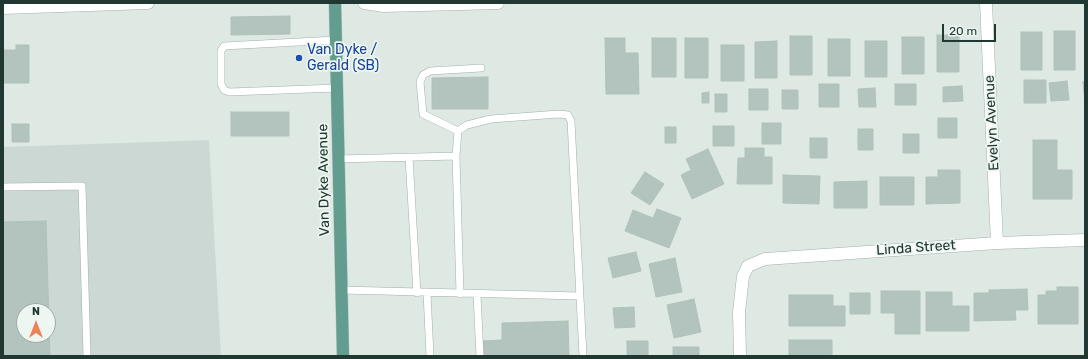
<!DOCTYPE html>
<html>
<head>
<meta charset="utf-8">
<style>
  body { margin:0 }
  #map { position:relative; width:1088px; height:359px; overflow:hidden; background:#dee9e4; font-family:Rubik,sans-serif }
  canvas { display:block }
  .frame { position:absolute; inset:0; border:4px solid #203732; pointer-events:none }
  .north { position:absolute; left:16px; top:303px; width:40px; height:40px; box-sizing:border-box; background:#eef6f2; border:1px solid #9caaa5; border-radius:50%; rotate:0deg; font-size:11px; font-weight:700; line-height:16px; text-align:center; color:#203732 }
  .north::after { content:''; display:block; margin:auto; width:14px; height:18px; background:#ec8258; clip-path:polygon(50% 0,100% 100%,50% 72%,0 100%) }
  .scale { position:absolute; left:942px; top:24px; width:54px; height:18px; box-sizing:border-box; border:2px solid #203732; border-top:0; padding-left:5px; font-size:12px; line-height:14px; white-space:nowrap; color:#203732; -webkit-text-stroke:3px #eef6f2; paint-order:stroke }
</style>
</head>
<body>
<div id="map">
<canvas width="1088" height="359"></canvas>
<div class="frame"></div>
<div class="north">N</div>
<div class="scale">20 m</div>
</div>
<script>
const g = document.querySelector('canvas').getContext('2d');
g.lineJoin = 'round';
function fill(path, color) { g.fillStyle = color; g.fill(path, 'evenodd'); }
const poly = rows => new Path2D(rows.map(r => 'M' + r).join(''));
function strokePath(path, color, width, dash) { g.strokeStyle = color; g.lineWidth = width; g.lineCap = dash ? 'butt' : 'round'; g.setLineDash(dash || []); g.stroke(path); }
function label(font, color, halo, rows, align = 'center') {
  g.font = font + ' Rubik,sans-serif'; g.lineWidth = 3.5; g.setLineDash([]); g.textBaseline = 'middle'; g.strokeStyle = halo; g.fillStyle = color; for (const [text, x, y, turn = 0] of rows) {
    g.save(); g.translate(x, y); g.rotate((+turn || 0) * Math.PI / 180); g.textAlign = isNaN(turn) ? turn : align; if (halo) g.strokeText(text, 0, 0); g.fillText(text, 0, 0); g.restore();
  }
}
fill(poly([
  [209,140,221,356,3,356,3,147],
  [24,311,48,311,48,335,24,335]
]), '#ccd8d3');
const building = poly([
  [290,16,290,34,231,35,231,17,290,16],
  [1054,31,1075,31,1075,70,1054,70,1054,31],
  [1021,32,1042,32,1042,70,1021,70,1021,32],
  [937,35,959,35,959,72,937,72,937,35],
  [790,36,812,36,812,75,790,75,790,36],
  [902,37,924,37,924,74,902,74,902,37],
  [605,38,625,38,625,53,638,53,639,94,606,94,605,38],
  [652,38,676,38,676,77,652,77,652,38],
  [685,38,708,38,708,78,685,78,685,38],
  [828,39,850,39,850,76,828,76,828,39],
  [777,41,777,78,755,78,755,42,777,41],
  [865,41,887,41,887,77,865,77,865,41],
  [16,45,29,45,29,83,3,83,3,50,16,50,16,45],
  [721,45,744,45,744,81,721,81,721,45],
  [488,77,488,109,432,109,432,78,488,77],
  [1024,80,1046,80,1046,103,1024,103,1024,80],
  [1067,81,1069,100,1051,101,1049,83,1067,81],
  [1083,82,1085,82,1085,103,1083,82],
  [819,84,839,84,839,107,819,107,819,84],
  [895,84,916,84,916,105,895,105,895,84],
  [962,86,963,101,943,102,943,87,962,86],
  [875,88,876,107,859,107,858,89,875,88],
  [749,89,768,89,768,110,749,110,749,89],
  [782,90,798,90,798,109,782,109,782,90],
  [709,92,709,103,702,103,702,93,709,92],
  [715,94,727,94,727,112,715,112,715,94],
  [231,112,289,112,289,136,231,136,231,112],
  [938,118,957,118,957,138,938,138,938,118],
  [762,123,781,123,781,144,762,144,762,123],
  [12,124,29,124,29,142,12,142,12,124],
  [713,126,734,126,734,146,713,146,713,126],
  [665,127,676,127,676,143,665,143,665,127],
  [858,129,873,129,873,150,858,150,858,129],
  [903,134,919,134,919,153,903,153,903,134],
  [810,138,827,138,827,158,810,158,810,138],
  [1033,140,1057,140,1057,170,1072,170,1072,199,1033,199,1033,140],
  [745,148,764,148,764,157,772,157,772,184,737,184,738,158,745,158,745,148],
  [708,149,724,184,692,199,681,175,691,170,686,159,708,149],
  [938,170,960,170,960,203,926,204,926,177,938,177,938,170],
  [645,172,664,184,650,205,631,193,645,172],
  [783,175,820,176,819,204,783,203,783,175],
  [880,177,914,177,914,205,880,205,880,177],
  [867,181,867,208,834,208,834,182,867,181],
  [657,209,681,218,669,248,625,231,633,210,653,218,657,209],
  [46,221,50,356,3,356,3,222,46,221],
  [24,311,48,311,48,335,24,335,24,311],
  [636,252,641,271,613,278,608,258,636,252],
  [675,258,682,292,656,297,649,264,675,258],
  [1057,287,1078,287,1078,324,1038,324,1038,295,1046,295,1046,291,1057,291,1057,287],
  [1027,289,1028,310,1015,310,1016,320,974,321,974,293,989,293,989,290,1027,289],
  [881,291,920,291,920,334,895,334,895,313,881,313,881,291],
  [926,292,952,292,952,306,969,306,969,331,926,331,926,292],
  [850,293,870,293,870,314,850,314,850,293],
  [789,295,833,295,833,306,845,306,845,326,789,326,789,295],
  [694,299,701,332,674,338,667,305,694,299],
  [634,307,635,327,615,328,613,308,634,307],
  [568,321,569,356,483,356,482,341,502,340,502,323,568,321],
  [789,340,832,340,832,356,789,356,789,340],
  [627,341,648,341,648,356,627,356,627,341],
  [673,347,699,347,699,356,673,356,673,347]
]);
fill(building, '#b3c3bd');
strokePath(building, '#b0c2bb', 1);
const service = poly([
  [336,40,224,46,221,51,221,84,224,90,229,92,337,88],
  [458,131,423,114,420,82,423,75,430,71,481,68],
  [409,157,417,293],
  [338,159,456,156],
  [3,187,82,186,87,356],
  [341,290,580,296],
  [427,293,430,356],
  [460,294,456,156,458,131,467,125,491,119,559,114,568,115,571,121,583,356],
  [477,295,480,356]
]);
const minor = poly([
  [364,3,384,6,498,3],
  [986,3,997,243],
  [3,8,148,3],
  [740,356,739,312,743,276,748,266,765,259,997,243,1085,240]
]);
const primary = poly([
  [335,3,343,356]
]);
strokePath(service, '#a1b0ab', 8);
strokePath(minor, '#a1b0ab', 13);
strokePath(primary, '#bcc3c2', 13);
strokePath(service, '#fff', 7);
strokePath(minor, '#fff', 12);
strokePath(primary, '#639d90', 12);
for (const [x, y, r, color] of [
  [299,58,4,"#1a4fb4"]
]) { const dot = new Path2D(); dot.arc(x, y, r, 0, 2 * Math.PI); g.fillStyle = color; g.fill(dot); strokePath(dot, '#eef6f2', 1.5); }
label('14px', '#164399', '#eef6f2', [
  ["Van Dyke /",307,50],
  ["Gerald (SB)",307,66]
], 'left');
label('14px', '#203732', '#eef6f2', [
  ["Evelyn Avenue",992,123,-93],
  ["Van Dyke Avenue",324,180,-91],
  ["Linda Street",916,248,-4]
]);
</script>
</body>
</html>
